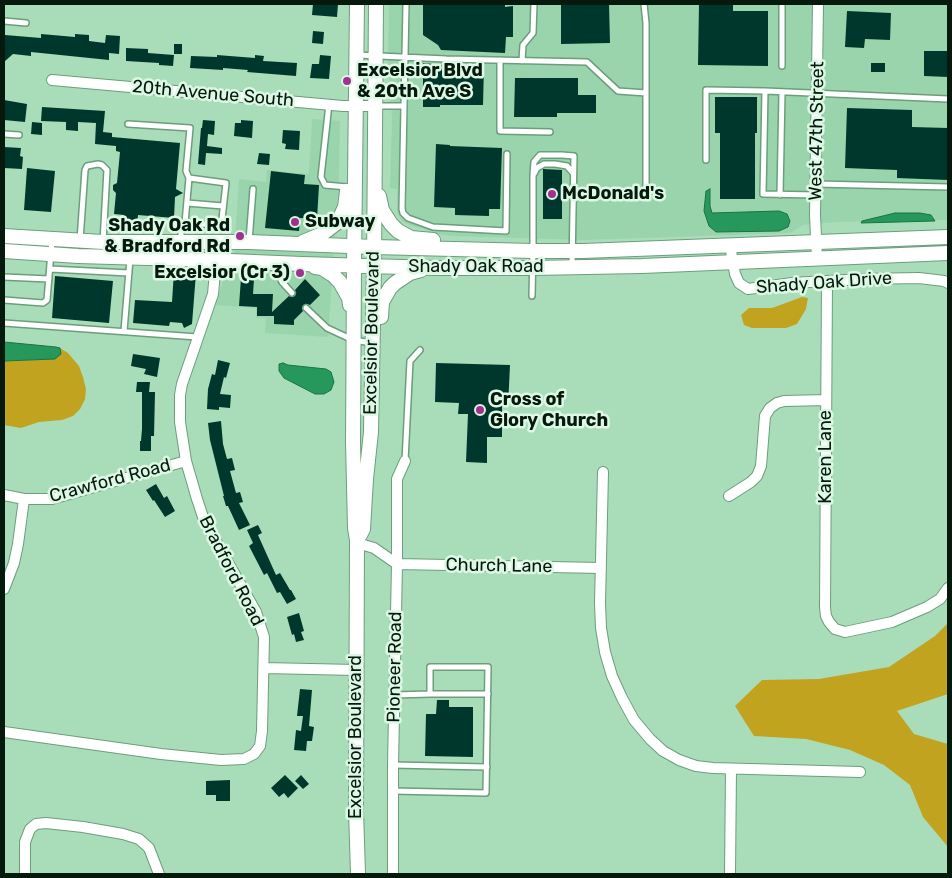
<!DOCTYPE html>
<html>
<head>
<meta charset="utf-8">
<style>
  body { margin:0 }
  #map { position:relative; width:952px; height:878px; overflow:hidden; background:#a9ddb9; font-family:Rubik,sans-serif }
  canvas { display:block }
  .frame { position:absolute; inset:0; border:5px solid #05190d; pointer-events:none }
</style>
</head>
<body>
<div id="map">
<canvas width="952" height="878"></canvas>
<div class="frame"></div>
</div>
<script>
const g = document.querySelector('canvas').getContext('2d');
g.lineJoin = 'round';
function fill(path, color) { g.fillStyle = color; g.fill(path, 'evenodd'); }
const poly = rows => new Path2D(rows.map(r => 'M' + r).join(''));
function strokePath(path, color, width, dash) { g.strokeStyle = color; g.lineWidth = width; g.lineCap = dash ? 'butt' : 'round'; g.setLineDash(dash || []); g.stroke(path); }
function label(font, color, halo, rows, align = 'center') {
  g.font = font + ' Rubik,sans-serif'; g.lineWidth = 5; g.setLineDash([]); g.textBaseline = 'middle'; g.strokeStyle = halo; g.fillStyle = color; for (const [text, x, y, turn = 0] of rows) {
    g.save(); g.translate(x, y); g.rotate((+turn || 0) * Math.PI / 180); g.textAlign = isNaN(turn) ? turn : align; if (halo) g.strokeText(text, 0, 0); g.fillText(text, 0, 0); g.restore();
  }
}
fill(poly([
  [389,4,948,4,948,220,837,222,803,225,799,228,790,233,584,240,451,236,432,233,424,229,412,226,403,222,397,213,397,189,390,188,392,118,390,94,388,56],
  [312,119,340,121,339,179,328,337,265,333,266,318,256,318,256,308,216,305,225,274,233,272,239,179,266,182,267,170,309,174]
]), '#99d4ac');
fill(poly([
  [802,297,808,298,806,309,797,324,786,328,752,328,744,325,741,315,749,308,772,308],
  [60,348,68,353,79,366,83,377,86,389,85,399,80,409,73,416,62,420,39,422,21,428,4,425,4,361,55,359,61,351],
  [948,623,948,694,897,711,914,734,948,744,948,847,923,817,910,785,884,765,850,750,806,739,754,736,735,706,762,680,819,679,889,667,935,636]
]), '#c2a320');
const water = poly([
  [710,189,710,206,712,213,779,211,787,214,790,221,788,227,779,231,716,232,709,226,704,211,706,191,710,189],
  [895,213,920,213,931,215,935,221,861,223,862,221,895,213],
  [4,342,56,347,60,348,61,354,55,359,4,361,4,342],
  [283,363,288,365,326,369,331,372,334,382,331,390,324,394,315,394,284,378,279,371,279,364,283,363]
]);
fill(water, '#27985b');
strokePath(water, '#1d7244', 1);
fill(poly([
  [313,4,338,4,337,17,312,15],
  [423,4,505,4,505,7,513,6,513,37,506,37,505,53,441,50,438,45,423,35],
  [561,4,609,4,610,43,561,44],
  [699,4,733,4,733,11,768,11,768,66,698,65],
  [847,11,891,13,890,40,865,39,864,48,845,47],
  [313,31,324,32,323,44,312,43],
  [41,34,75,37,75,34,89,35,89,41,105,43,106,35,120,36,119,54,109,53,109,60,31,52,31,56,13,54,4,62,5,35,41,38],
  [174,44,182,44,182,54,174,54],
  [126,48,148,49,148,53,174,55,173,66,159,65,159,63,126,61],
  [924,51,948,51,948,77,924,76],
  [217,55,255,58,255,55,264,56,263,61,297,63,296,76,247,72,248,70,223,68,223,70,190,68,191,56,217,57],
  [320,55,331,56,329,79,310,78,312,64,319,64],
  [423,63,433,64,433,65,484,65,483,105,440,105,440,107,423,107],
  [871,63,885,63,885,72,871,72],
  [515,78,578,78,578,95,596,95,596,113,557,113,557,117,514,117],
  [715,97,757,97,757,133,755,133,755,199,720,199,720,133,715,133],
  [4,100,27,104,25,122,4,120],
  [42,107,105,111,103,132,112,133,112,137,180,143,176,189,183,193,175,197,174,218,138,215,137,227,123,226,124,215,114,214,116,193,113,190,113,185,117,183,120,152,116,151,116,146,95,144,96,123,78,122,78,131,66,130,66,122,41,121],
  [847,108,912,110,912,127,948,128,948,180,897,178,897,170,845,168],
  [203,120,215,121,214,135,208,134,207,146,222,148,222,154,206,153,205,165,198,164,201,128,202,128],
  [241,120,253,121,252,138,234,136,235,123,241,123],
  [32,122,42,123,42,135,31,134],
  [283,130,300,131,299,150,285,149,286,144,282,143],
  [436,144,450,145,450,146,502,148,500,209,489,209,489,216,455,215,455,208,434,207],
  [4,147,21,148,20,156,23,157,22,169,4,168],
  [259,153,270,154,269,165,257,164],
  [27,168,55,171,51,212,24,210],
  [543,169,562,170,562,219,543,219],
  [271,171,305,175,304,184,319,185,317,219,300,218,299,231,265,228],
  [174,271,196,273,192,324,184,328,182,323,170,322,169,326,133,323,135,300,172,302],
  [55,276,113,281,109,323,52,318],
  [241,278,254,279,253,294,273,294,272,312,289,296,292,297,295,296,296,293,295,290,305,279,320,295,310,305,307,304,303,305,302,309,303,311,294,320,294,325,274,324,274,316,257,316,257,307,239,306],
  [133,354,160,358,157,377,144,374,146,369,131,366],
  [218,360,230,363,226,378,224,377,220,394,231,395,230,408,219,407,219,410,207,409,208,389,212,374,215,375],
  [436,363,510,365,508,407,502,407,502,437,487,437,487,463,466,462,468,414,458,414,459,403,435,402],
  [137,382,150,382,149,392,155,392,154,436,151,436,151,451,140,451,140,441,141,441,142,429,142,392,136,392],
  [221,421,223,444,227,459,232,458,235,470,230,471,236,493,240,492,243,502,239,503,250,525,239,530,228,506,226,506,223,496,224,496,210,440,208,423],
  [156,484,164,498,167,496,175,511,165,517,154,500,153,501,146,490],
  [258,525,262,533,258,535,276,575,280,573,290,590,291,590,296,599,287,604,280,592,277,593,267,573,264,575,249,546,253,543,247,530],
  [299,613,304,631,301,632,304,640,296,642,294,634,292,635,287,617],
  [300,689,312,690,309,726,314,727,312,741,307,741,306,751,294,750,296,730,301,731,303,716,297,716],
  [437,700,449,700,449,707,473,707,473,757,425,756,426,714,436,714],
  [285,775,298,788,288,798,284,793,279,797,271,788],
  [301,775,309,784,303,789,295,781],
  [230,780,230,801,216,801,216,795,206,795,206,781]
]), '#00372c');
const lane = poly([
  [4,21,26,23],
  [357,55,446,59,587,62,618,91,646,93,646,23,644,4],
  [500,60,500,131,550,132],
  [522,61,523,45,533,33,534,4],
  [782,66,782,4],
  [646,93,646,197],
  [329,104,321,177,325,185,347,187],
  [376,106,404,106,406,4],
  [404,106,402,209,403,213,408,218,433,227,506,231,507,154],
  [128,124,190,128,186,171,189,178],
  [4,134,19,135],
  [706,160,706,90,765,91],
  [534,174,537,168,544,164,555,164,567,166,573,173],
  [816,184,948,187],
  [780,195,782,92],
  [816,195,763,194,765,91,948,99],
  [187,203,223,206],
  [80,240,85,170,87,166,98,164,102,165,107,170,103,242],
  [249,241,253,189],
  [182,258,181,233,185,223,189,178,226,183,222,219,216,225,185,223],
  [276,263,277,272,282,282,292,293],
  [50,269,129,273],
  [4,277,49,279],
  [532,296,533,251,533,175,534,162,540,155,562,155,574,156,572,266],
  [4,300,43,303,47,300,52,240],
  [306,308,327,328,353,340,372,343],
  [4,323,197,337],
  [124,331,130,259],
  [405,461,410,361,420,350],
  [430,694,488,694],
  [393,765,487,767],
  [393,791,486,793,488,667,430,667,430,694,395,695]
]);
const street = poly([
  [52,80,343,106,375,106],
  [730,245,735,274,739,283,748,289,792,283,862,279,919,278,944,281,948,283],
  [817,259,815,215,818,4],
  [827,281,825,607,826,616,829,622,835,629,845,632,892,622,927,607,940,599,948,588],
  [603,472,600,603,601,628,605,652,612,676,622,698,634,720,650,739,663,751,679,760,696,766,713,768,860,772],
  [4,495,24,499,52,499,186,461],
  [729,496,751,482,757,476,761,466,765,416,770,408,777,403,784,401,826,400],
  [357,543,374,548,397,564,601,568],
  [4,589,14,563,18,544,24,499],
  [264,668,356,670],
  [4,732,161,754,221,760,244,759,254,754,260,746,262,731,264,637,256,612,204,520,197,499,186,461,180,422,180,395,182,384,213,294,216,261],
  [25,874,25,842,30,829,36,824,46,823,83,827,123,834,139,839,149,848,159,874],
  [393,874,393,765,397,564,397,479,405,461],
  [730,874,731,769]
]);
const secondary = poly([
  [357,4,354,265,353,442,355,528,357,540,356,810,358,874],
  [379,196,382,210,391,224,398,231,411,238,433,240],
  [4,236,103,242,249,242,374,247,533,251,583,251,948,237],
  [303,242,322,234,338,222,345,207,347,191],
  [4,251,78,256,182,259,302,264,436,268,532,268,642,266,948,253],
  [315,267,322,268,333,275,340,282,349,298,350,305],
  [381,317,382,302,390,288,395,283,410,273,421,270],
  [360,535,363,529,366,479,371,432,374,266,376,4]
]);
strokePath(lane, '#6c9e7d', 8);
strokePath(street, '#6c9e7d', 12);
strokePath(secondary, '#6c9e7d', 16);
strokePath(lane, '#fff', 5);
strokePath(street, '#fff', 10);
strokePath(secondary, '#fff', 14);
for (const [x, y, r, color] of [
  [347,81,5,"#a0318f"],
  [552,194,5,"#a0318f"],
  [295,222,5,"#a0318f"],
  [240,236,5,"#a0318f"],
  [300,273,5,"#a0318f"],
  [480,410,5,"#a0318f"]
]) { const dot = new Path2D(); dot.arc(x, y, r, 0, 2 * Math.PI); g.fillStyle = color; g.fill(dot); strokePath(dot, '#ddf7e5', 2); }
label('bold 18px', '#05190d', '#ddf7e5', [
  ["Excelsior Blvd",357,71],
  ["& 20th Ave S",357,92],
  ["McDonald's",562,194],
  ["Subway",305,222],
  ["Shady Oak Rd",230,226,"right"],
  ["& Bradford Rd",230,247,"right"],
  ["Excelsior (Cr 3)",290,273,"right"],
  ["Cross of",490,400],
  ["Glory Church",490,421]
], 'left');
label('18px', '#05190d', '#ddf7e5', [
  ["20th Avenue South",213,94,5],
  ["West 47th Street",817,131,-89],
  ["Shady Oak Road",476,267],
  ["Shady Oak Drive",824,283,-4],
  ["Excelsior Boulevard",372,333,-89],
  ["Karen Lane",826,457,-90],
  ["Crawford Road",110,481,-15],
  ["Church Lane",499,566,1],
  ["Bradford Road",231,571,63],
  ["Pioneer Road",395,667,-89],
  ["Excelsior Boulevard",356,737,-90]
]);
</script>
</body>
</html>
